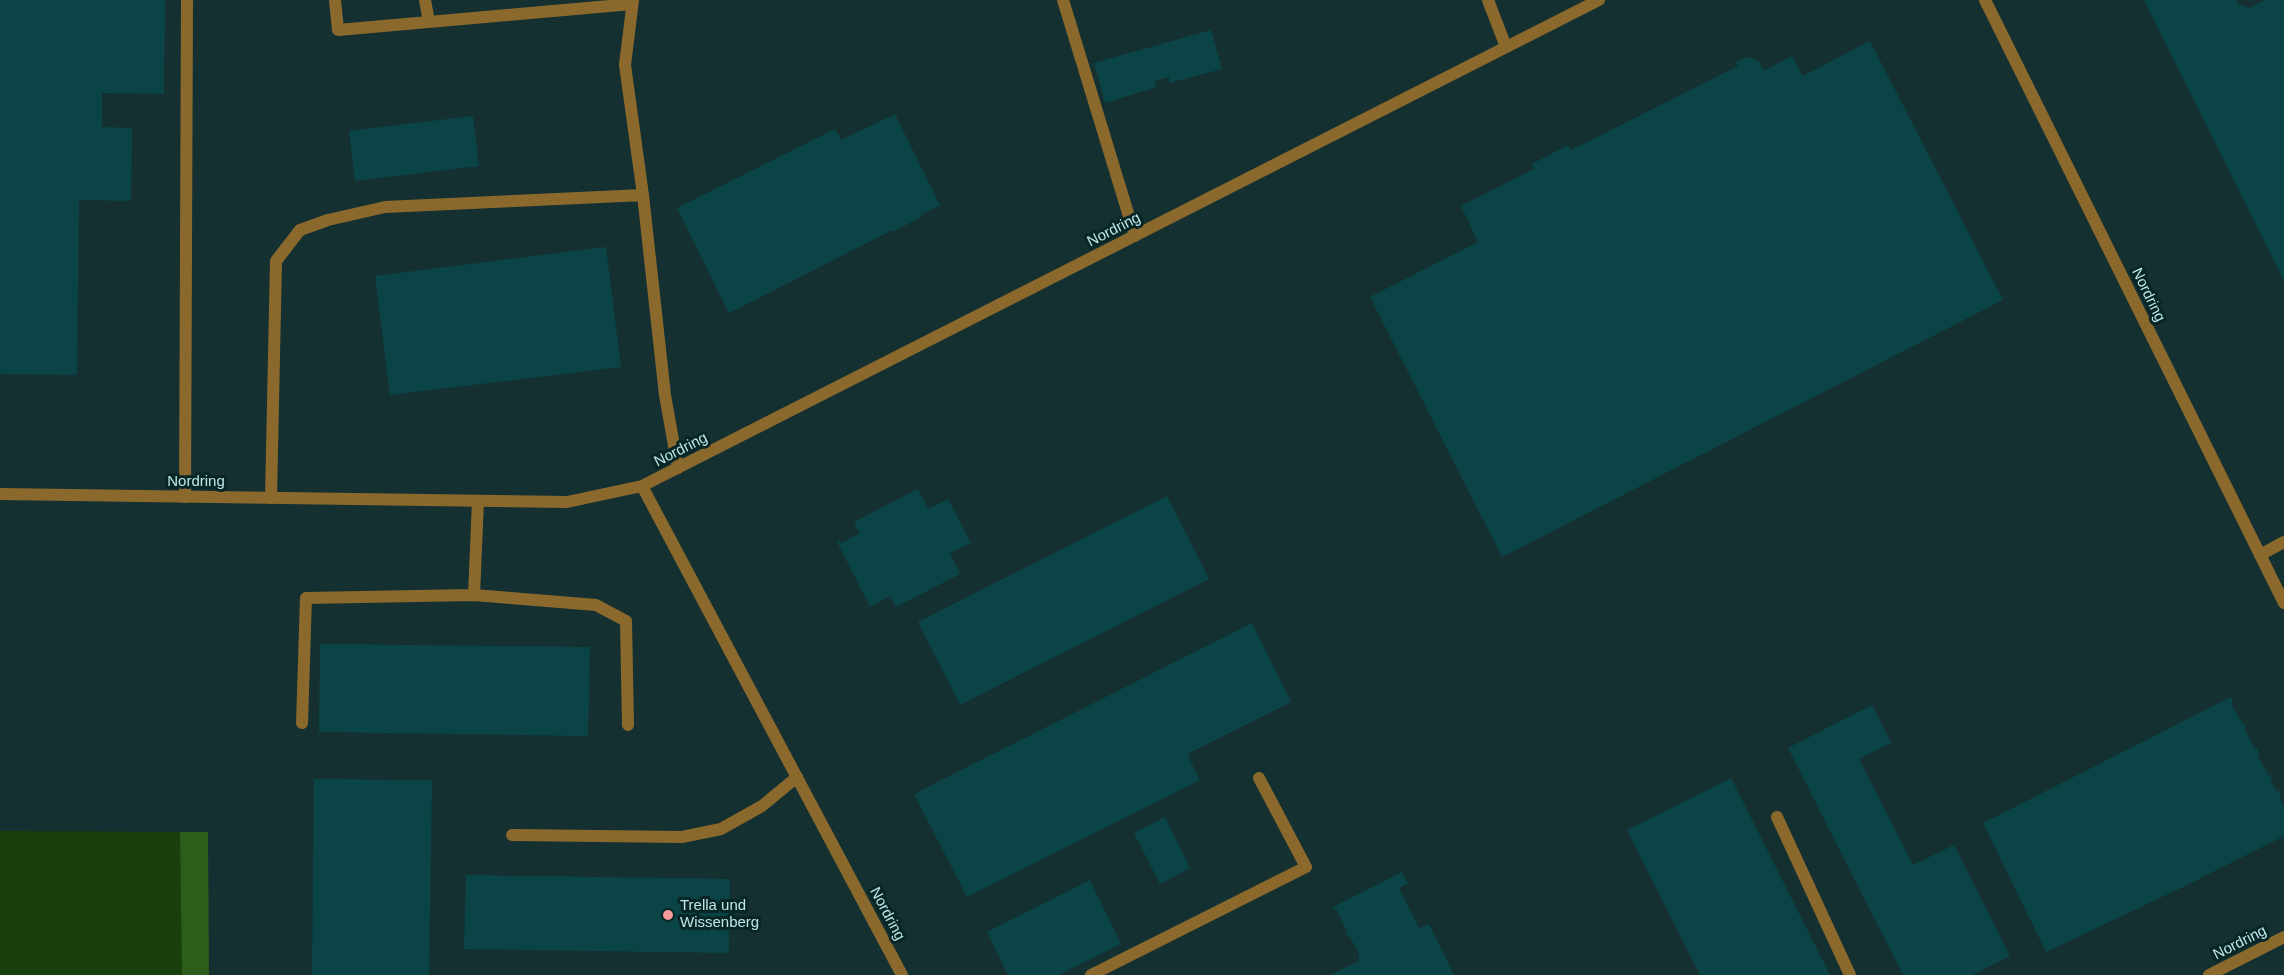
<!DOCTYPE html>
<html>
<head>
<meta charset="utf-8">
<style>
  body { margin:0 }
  canvas { display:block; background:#143031 }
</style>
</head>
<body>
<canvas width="2284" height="975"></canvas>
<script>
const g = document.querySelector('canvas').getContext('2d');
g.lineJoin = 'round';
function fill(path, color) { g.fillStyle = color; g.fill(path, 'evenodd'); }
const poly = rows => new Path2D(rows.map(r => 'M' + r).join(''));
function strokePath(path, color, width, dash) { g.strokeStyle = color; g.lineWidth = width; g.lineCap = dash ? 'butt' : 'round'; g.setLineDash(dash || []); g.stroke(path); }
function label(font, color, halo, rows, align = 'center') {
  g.font = font + ' Arial,sans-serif'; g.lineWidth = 6; g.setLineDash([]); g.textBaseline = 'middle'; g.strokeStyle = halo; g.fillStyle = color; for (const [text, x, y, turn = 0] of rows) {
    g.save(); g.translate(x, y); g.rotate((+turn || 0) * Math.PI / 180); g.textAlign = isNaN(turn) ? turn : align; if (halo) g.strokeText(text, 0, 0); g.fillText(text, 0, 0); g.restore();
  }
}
fill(poly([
  [0,831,180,832,182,975,0,975]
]), '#19400a');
fill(poly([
  [180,832,208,832,209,975,182,975]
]), '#2d5d1b');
fill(poly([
  [0,0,165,0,164,94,102,93,102,127,132,128,131,201,79,200,77,375,0,374],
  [2144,0,2236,0,2238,4,2250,8,2265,0,2284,0,2284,281],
  [1211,30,1222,69,1170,83,1169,77,1154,81,1157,87,1105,103,1094,63],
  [1870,41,2003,300,1502,557,1370,297,1478,242,1461,206,1534,169,1532,164,1568,145,1571,150,1738,66,1736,62,1747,57,1759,61,1764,71,1792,56,1803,76],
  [895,114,941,207,938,206,923,214,920,218,894,231,888,231,890,235,887,233,729,313,677,208,835,129,841,140],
  [473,116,479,166,355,181,349,131],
  [606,247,621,367,390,395,375,276],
  [918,489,928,509,948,499,971,543,950,553,960,574,896,607,890,596,870,607,837,542,840,541,841,543,860,533,854,522],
  [1167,496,1209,579,960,705,918,622],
  [1252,623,1291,702,1187,754,1200,780,967,897,914,794],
  [320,644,590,647,588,736,319,732],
  [2231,697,2233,703,2231,704,2242,723,2243,722,2246,727,2244,728,2255,749,2257,748,2259,753,2257,754,2268,775,2270,774,2272,779,2270,780,2276,791,2278,790,2281,796,2279,796,2284,807,2284,836,2185,886,2046,952,1983,823],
  [1872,705,1891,743,1859,759,1913,865,1954,845,2010,956,1972,975,1903,975,1788,748],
  [1731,778,1830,975,1700,975,1627,830],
  [314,779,432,780,429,975,312,975],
  [1165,817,1190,868,1160,884,1134,833],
  [1402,872,1408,883,1399,888,1419,928,1429,924,1454,975,1331,975,1359,961,1358,957,1360,956,1349,935,1347,936,1345,932,1347,931,1336,909,1335,910,1333,907],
  [466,875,730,879,729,953,464,949],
  [1090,880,1121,944,1059,975,1008,975,987,932]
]), '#0b4446');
strokePath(poly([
  [335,0,338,30,632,4],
  [425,0,429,22],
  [633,0,625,65,643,195,665,395,678,468],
  [1063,0,1135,236],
  [1488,0,1506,47],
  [185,497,187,0],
  [271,498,276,261,300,230,328,220,385,207,643,195],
  [2260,555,2284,542],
  [474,595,596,605,626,621,628,725],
  [302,723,306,598,474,595,478,501],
  [1777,817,1850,975],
  [512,835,682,837,721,829,762,806,797,777],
  [1091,975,1306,867,1259,778]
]), '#8b692c', 12);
strokePath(poly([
  [1985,0,2284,603],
  [642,486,902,975],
  [0,494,567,502,642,486,1599,0],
  [2209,975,2284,937]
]), '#8b692c', 12);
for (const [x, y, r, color] of [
  [668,915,6,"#f59b9c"]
]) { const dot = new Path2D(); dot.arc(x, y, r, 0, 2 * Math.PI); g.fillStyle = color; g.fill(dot); strokePath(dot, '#092627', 2); }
label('15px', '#bde6e7', '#092627', [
  ["Nordring",1114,230,-27],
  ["Nordring",2148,295,64],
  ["Nordring",681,450,-27],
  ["Nordring",196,482],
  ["Nordring",887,914,62],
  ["Nordring",2240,943,-27]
]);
label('15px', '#bde6e7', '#092627', [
  ["Trella und",680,906],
  ["Wissenberg",680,923]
], 'left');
</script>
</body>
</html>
